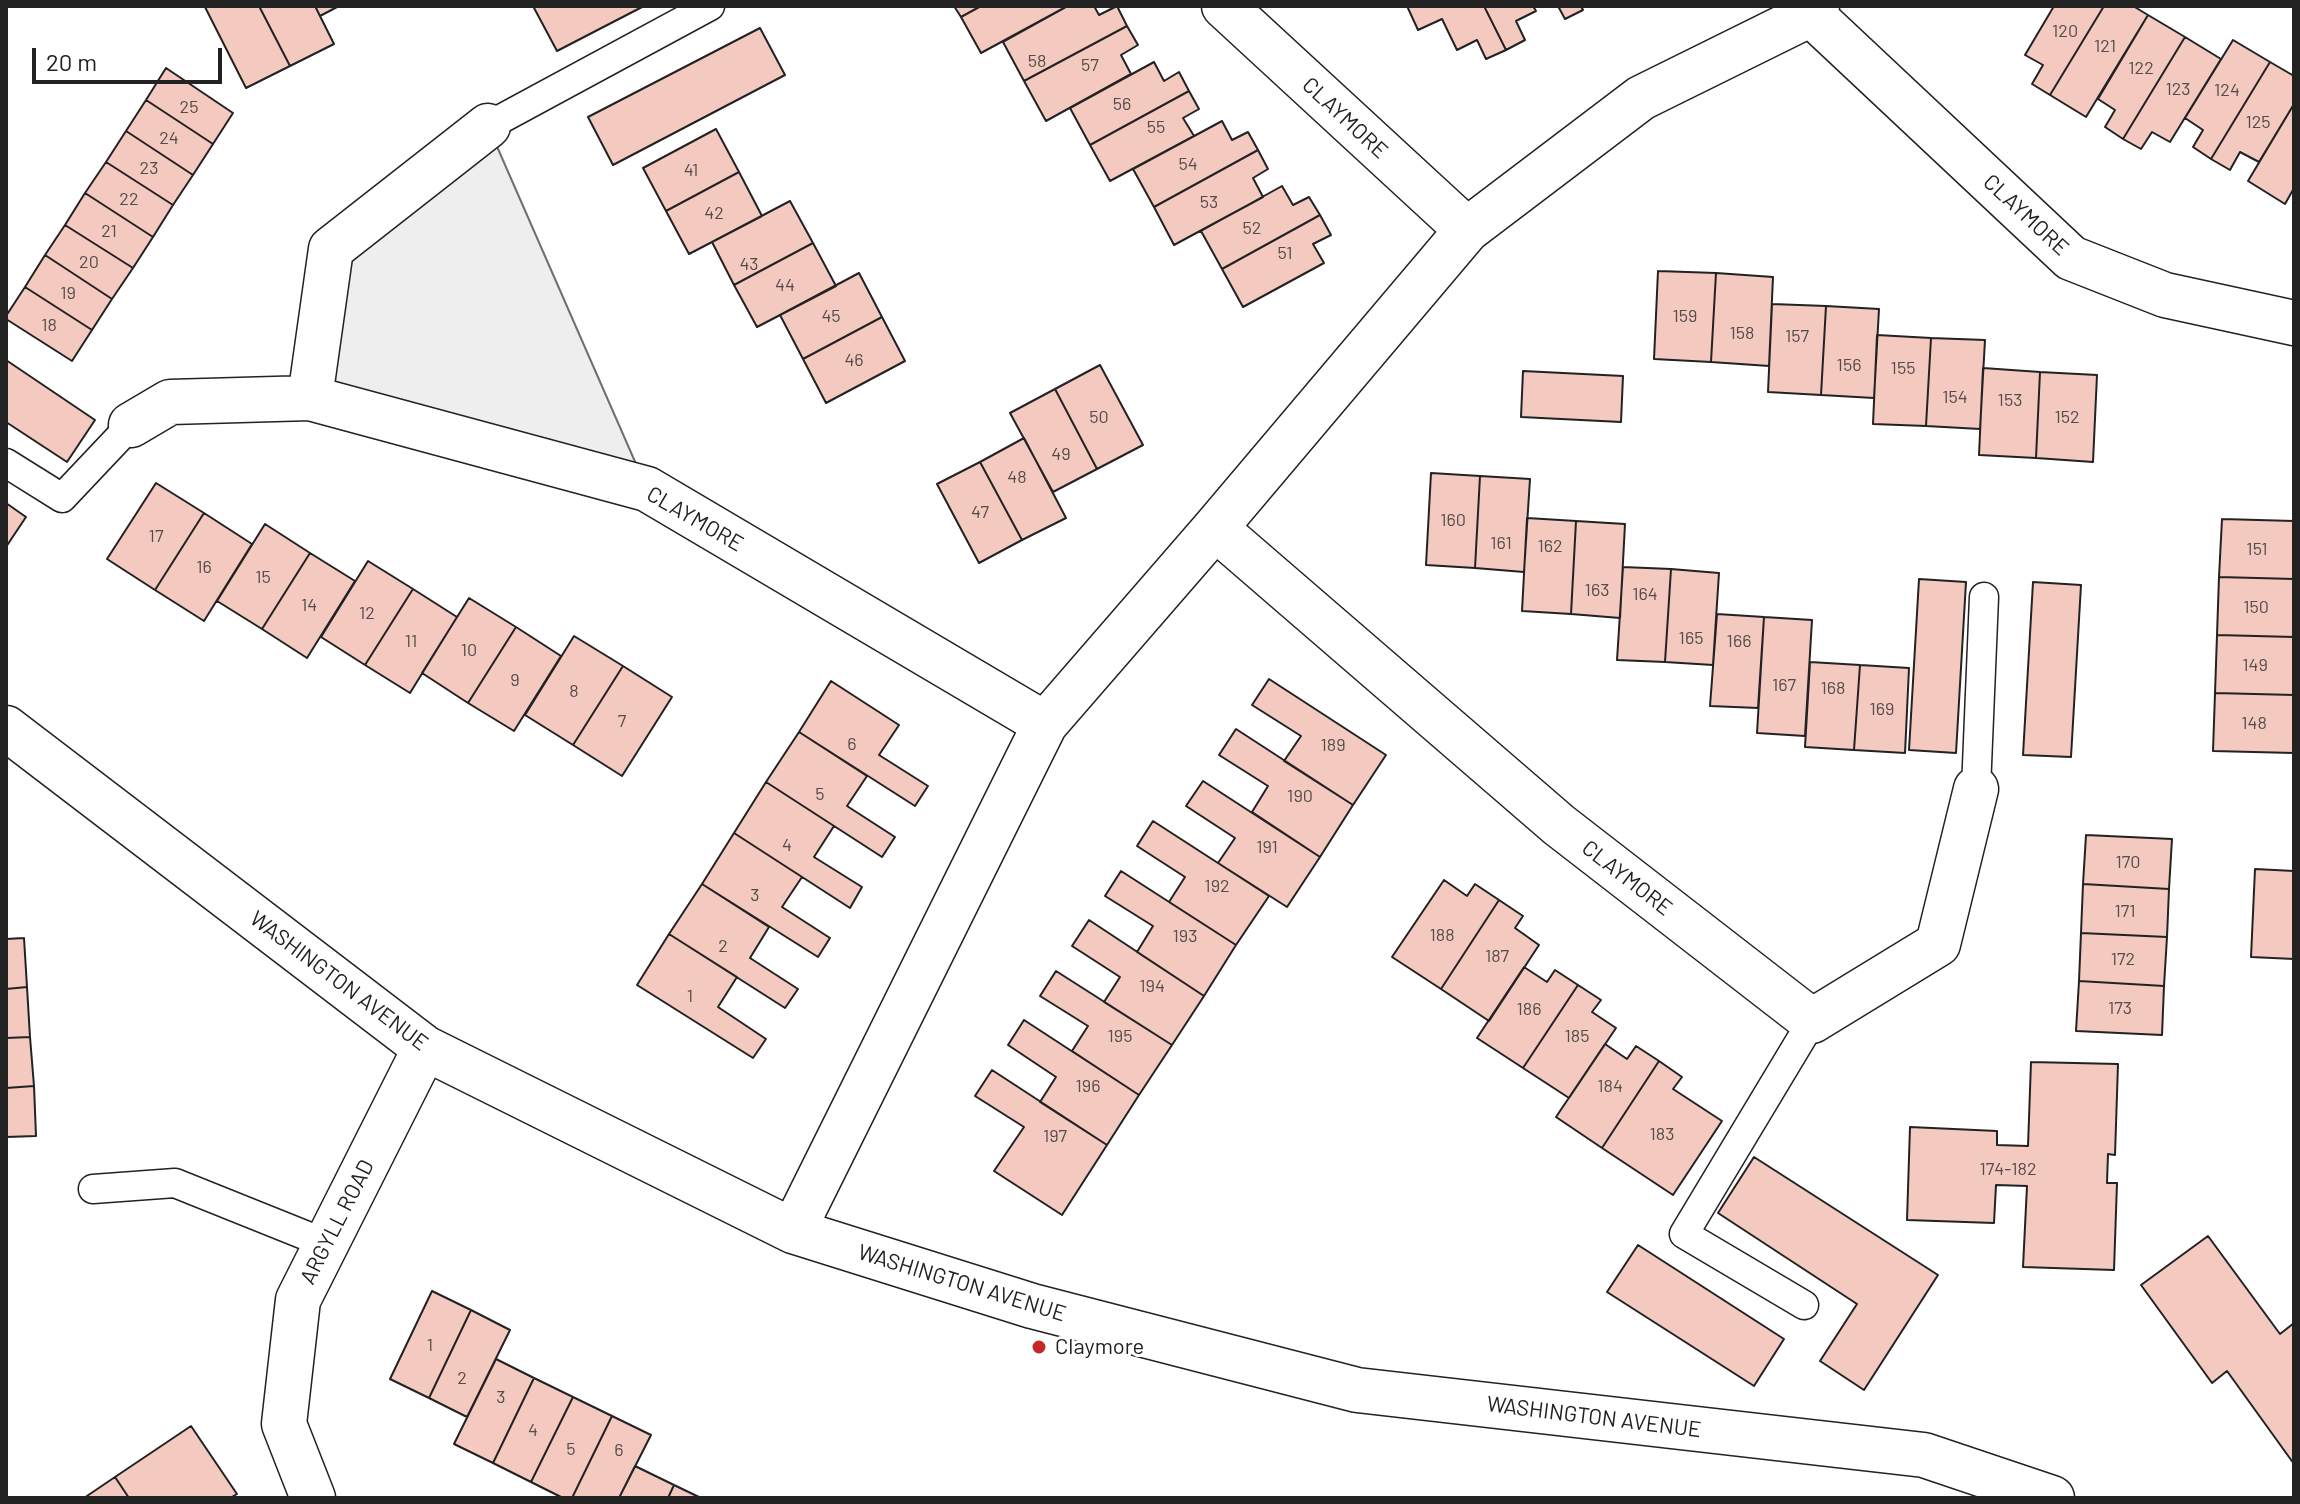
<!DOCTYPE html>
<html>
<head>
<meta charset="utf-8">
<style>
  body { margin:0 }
  #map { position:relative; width:2300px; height:1504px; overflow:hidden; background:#fff; font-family:Barlow,sans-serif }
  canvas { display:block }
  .frame { position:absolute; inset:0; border:8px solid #222; pointer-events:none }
  .scale { position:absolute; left:32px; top:48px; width:190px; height:36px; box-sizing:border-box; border:4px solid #222; border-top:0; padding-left:10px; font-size:24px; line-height:28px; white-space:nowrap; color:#222; -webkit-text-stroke:6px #fff; paint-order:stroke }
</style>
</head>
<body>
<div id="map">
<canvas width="2300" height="1504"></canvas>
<div class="frame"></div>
<div class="scale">20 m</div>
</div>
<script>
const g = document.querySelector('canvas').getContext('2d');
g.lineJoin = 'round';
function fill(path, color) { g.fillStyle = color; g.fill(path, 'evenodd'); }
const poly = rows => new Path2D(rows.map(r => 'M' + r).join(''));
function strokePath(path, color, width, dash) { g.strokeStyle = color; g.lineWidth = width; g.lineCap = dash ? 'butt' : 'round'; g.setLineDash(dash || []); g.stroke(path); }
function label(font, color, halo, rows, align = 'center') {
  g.font = font + ' Barlow,sans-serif'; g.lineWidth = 6; g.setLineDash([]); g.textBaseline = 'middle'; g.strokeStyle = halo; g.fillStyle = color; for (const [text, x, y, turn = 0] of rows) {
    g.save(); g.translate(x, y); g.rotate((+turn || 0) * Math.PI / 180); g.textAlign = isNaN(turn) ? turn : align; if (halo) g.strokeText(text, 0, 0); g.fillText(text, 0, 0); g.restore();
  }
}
const green = poly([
  [488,126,647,489,310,398,331,249,488,126]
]);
fill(green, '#eee');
strokePath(green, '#6f6f6f', 2);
const building = poly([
  [208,6,259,6,290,66,246,88,205,7,208,6],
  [259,6,315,6,334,44,290,66,259,6],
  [315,6,339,6,320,16,315,6],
  [533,6,644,6,557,51,533,6],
  [954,6,981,6,961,17,954,6],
  [981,6,1063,6,1064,8,981,53,961,17,981,6],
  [1068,6,1094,6,1099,15,1117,6,1127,26,1024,81,1003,42,1068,6],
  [1407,6,1484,6,1506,50,1486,59,1477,40,1457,50,1442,19,1418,30,1407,6],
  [1484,6,1533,6,1536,11,1516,21,1525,40,1506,50,1484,6],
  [1558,6,1581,6,1583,10,1565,19,1558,6],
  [2054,6,2104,6,2050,95,2032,84,2043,65,2025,55,2054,6],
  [2104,6,2133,6,2148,15,2086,117,2050,95,2104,6],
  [2148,15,2185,37,2123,139,2105,127,2115,110,2098,99,2148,15],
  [1127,26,1138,45,1121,55,1131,74,1046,121,1024,81,1127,26],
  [760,28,785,75,613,165,588,117,760,28],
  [2185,37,2221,59,2170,142,2152,132,2141,149,2123,139,2185,37],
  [2233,40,2270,62,2211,159,2193,147,2203,130,2185,118,2233,40],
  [1154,62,1164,81,1179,72,1189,91,1090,145,1070,108,1154,62],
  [2270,62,2294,76,2294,104,2259,162,2240,152,2230,170,2211,159,2270,62],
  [166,68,233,113,213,144,146,100,166,68],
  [1189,91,1199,109,1183,118,1194,136,1110,181,1090,145,1189,91],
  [146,100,213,144,193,175,126,131,146,100],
  [2294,104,2294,188,2285,204,2248,181,2294,104],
  [1222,121,1232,140,1248,132,1258,150,1154,207,1133,169,1222,121],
  [716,129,739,172,666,211,643,168,716,129],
  [126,131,193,175,173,205,106,162,126,131],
  [1258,150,1268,169,1253,178,1263,197,1174,245,1154,207,1258,150],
  [106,162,173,205,153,237,85,193,106,162],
  [739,172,762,216,689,254,666,211,739,172],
  [1282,186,1293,205,1309,197,1320,215,1222,269,1201,231,1282,186],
  [85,193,153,237,133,268,65,225,85,193],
  [790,201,813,243,734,285,712,242,790,201],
  [1320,215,1331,235,1313,244,1324,263,1243,307,1222,269,1320,215],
  [65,225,133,268,112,299,45,255,65,225],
  [813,243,836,286,757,327,734,285,813,243],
  [45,255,112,299,92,330,25,287,45,255],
  [1658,271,1716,273,1711,362,1654,359,1658,271],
  [859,273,882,317,803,359,780,315,859,273],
  [1716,273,1773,277,1769,366,1711,362,1716,273],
  [25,287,92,330,72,361,6,319,6,316,25,287],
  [1772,304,1826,306,1821,395,1768,392,1772,304],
  [1826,306,1879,309,1874,398,1821,395,1826,306],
  [882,317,905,361,826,403,803,359,882,317],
  [1877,335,1931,338,1926,426,1873,424,1877,335],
  [1931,338,1985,340,1980,429,1926,426,1931,338],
  [6,360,95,420,67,462,6,422,6,360],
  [1100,365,1143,445,1097,469,1055,389,1100,365],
  [1983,368,2040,372,2036,458,1979,455,1983,368],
  [1523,371,1623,376,1621,422,1521,417,1523,371],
  [2040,372,2097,375,2093,462,2036,458,2040,372],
  [1055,389,1097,469,1053,492,1010,413,1055,389],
  [1024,438,1066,518,1022,540,980,462,1024,438],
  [980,462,1022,540,979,563,937,484,980,462],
  [1431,473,1480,476,1475,568,1426,565,1431,473],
  [1480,476,1530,479,1524,572,1475,568,1480,476],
  [156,483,204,513,155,590,107,559,156,483],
  [6,503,26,517,6,547,6,503],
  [204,513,252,544,204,621,155,590,204,513],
  [1527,518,1576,521,1571,614,1522,611,1527,518],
  [2222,519,2294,521,2294,579,2219,577,2222,519],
  [1576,521,1625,524,1620,618,1571,614,1576,521],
  [265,524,310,553,262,629,217,601,265,524],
  [310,553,355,581,307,658,262,629,310,553],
  [368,561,413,589,365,665,321,637,368,561],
  [1623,567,1671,569,1665,662,1617,660,1623,567],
  [1671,569,1719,573,1713,665,1665,662,1671,569],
  [2219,577,2294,579,2294,637,2217,635,2219,577],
  [1919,579,1966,582,1956,753,1909,750,1919,579],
  [2033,582,2081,585,2071,757,2023,755,2033,582],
  [413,589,457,617,410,693,365,665,413,589],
  [469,598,516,627,468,703,422,673,469,598],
  [1717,614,1764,617,1758,708,1710,706,1717,614],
  [1764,617,1812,620,1805,736,1757,733,1764,617],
  [516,627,561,656,514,731,468,703,516,627],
  [2217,635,2294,637,2294,695,2215,693,2217,635],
  [574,636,623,666,573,745,525,715,574,636],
  [1810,662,1860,665,1854,750,1805,747,1810,662],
  [1860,665,1909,668,1905,753,1854,750,1860,665],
  [623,666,672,697,622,776,573,745,623,666],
  [1269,679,1386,755,1353,805,1284,761,1301,736,1252,705,1269,679],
  [831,681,899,725,879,755,928,786,915,806,799,732,831,681],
  [2215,693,2294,695,2294,753,2213,751,2215,693],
  [1236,729,1353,805,1320,857,1252,812,1268,786,1219,755,1236,729],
  [799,732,867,776,847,806,895,837,882,857,766,782,799,732],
  [1203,781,1320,857,1287,907,1218,863,1235,838,1186,806,1203,781],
  [766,782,834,826,814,857,862,887,850,908,734,833,766,782],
  [1153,821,1269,896,1236,945,1169,902,1185,877,1137,846,1153,821],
  [734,833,802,877,782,907,830,938,818,957,702,884,734,833],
  [2086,835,2172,839,2169,889,2083,884,2086,835],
  [2255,869,2294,871,2294,959,2251,957,2255,869],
  [1121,871,1236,945,1204,996,1137,952,1153,926,1105,896,1121,871],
  [1444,880,1467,896,1475,884,1499,900,1441,989,1392,957,1444,880],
  [702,884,769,927,750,958,798,989,785,1008,669,934,702,884],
  [2083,884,2169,889,2167,937,2081,933,2083,884],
  [1499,900,1523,916,1515,928,1539,945,1489,1021,1441,989,1499,900],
  [1089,920,1204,996,1172,1045,1104,1002,1120,977,1072,946,1089,920],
  [2081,933,2167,937,2164,986,2079,981,2081,933],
  [669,934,737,977,718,1007,766,1039,753,1058,637,985,669,934],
  [24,938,27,987,6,989,6,939,24,938],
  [1524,967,1547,982,1555,970,1578,985,1523,1068,1477,1038,1524,967],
  [1056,971,1172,1045,1139,1095,1072,1051,1088,1026,1040,996,1056,971],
  [2079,981,2164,986,2162,1035,2076,1031,2079,981],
  [1578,985,1601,1000,1592,1012,1616,1028,1569,1098,1523,1068,1578,985],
  [27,987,30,1037,6,1038,6,989,27,987],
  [1024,1020,1139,1095,1107,1145,1040,1102,1056,1077,1008,1045,1024,1020],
  [30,1037,34,1086,6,1088,6,1038,30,1037],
  [1605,1044,1627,1059,1636,1046,1659,1061,1602,1148,1556,1117,1605,1044],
  [1659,1061,1682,1077,1673,1089,1722,1121,1673,1195,1602,1148,1659,1061],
  [2031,1062,2118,1064,2115,1155,2108,1154,2107,1183,2117,1183,2114,1270,2023,1267,2027,1186,1996,1185,1994,1223,1907,1220,1910,1127,1997,1131,1997,1145,2028,1146,2031,1062],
  [992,1070,1107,1145,1062,1215,994,1171,1024,1127,975,1096,992,1070],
  [34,1086,36,1136,6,1137,6,1088,34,1086],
  [1754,1157,1938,1275,1864,1390,1820,1361,1857,1304,1718,1213,1754,1157],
  [2208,1236,2280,1334,2294,1323,2294,1464,2227,1371,2212,1383,2141,1285,2208,1236],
  [1638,1245,1784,1339,1754,1386,1607,1292,1638,1245],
  [432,1291,471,1310,429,1398,390,1379,432,1291],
  [471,1310,510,1330,467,1417,429,1398,471,1310],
  [496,1359,534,1378,493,1463,454,1444,496,1359],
  [534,1378,573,1397,531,1482,493,1463,534,1378],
  [573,1397,612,1416,572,1498,563,1498,531,1482,573,1397],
  [612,1416,651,1435,619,1498,572,1498,612,1416],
  [191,1426,237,1494,230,1498,129,1498,115,1477,191,1426],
  [635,1466,674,1485,668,1498,619,1498,635,1466],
  [115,1477,129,1498,84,1498,115,1477],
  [674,1485,701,1498,668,1498,674,1485]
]);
fill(building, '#f3c9c0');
strokePath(building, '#222', 2);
const lane = poly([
  [488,126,710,6],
  [6,463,62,498,131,425],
  [1976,789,1984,597],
  [93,1189,175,1183,327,1244],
  [1804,1305,1684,1234,1812,1021]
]);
const street = poly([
  [1224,6,1467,230],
  [1811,14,2071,258,2165,295,2294,323],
  [310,398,331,249,488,126],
  [131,425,170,402,310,398,647,489,1045,724],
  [1215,528,1559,825,1812,1021,1938,944,1976,789],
  [6,728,425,1048,793,1231,1032,1306,1357,1390,1924,1455,2052,1498],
  [793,1231,1045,724,1215,528,1467,230,1641,98,1811,14,1817,6],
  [313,1498,284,1424,298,1300,425,1048]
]);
strokePath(lane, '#222', 31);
strokePath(street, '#222', 47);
strokePath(lane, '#fff', 28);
strokePath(street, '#fff', 44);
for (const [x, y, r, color] of [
  [1039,1347,8,"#c62828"]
]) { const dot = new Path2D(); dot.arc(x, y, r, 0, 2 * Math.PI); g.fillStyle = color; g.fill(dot); strokePath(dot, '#fff', 3); }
label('18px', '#564c4a', null, [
  ["120",2065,31],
  ["121",2105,46],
  ["58",1037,61],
  ["57",1090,65],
  ["122",2141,68],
  ["123",2178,89],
  ["124",2227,90],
  ["56",1122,104],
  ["25",189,107],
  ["125",2258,122],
  ["55",1156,127],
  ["24",169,138],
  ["54",1188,164],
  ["23",149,168],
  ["41",691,170],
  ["22",129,199],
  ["53",1209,202],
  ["42",714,213],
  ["52",1252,228],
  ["21",109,231],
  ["51",1285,253],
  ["20",89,262],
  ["43",749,264],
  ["44",785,285],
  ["19",68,293],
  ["45",831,316],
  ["159",1685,316],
  ["18",49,325],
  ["158",1742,333],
  ["157",1797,336],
  ["46",854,360],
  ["156",1849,365],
  ["155",1903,368],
  ["154",1955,397],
  ["153",2010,400],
  ["50",1099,417],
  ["152",2067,417],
  ["49",1061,454],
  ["48",1017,477],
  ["47",980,512],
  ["160",1453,520],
  ["17",156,536],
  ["161",1501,543],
  ["162",1550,546],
  ["151",2257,549],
  ["16",204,567],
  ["15",263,577],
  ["163",1597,590],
  ["164",1645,594],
  ["14",309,605],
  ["150",2256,607],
  ["12",367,613],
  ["165",1691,638],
  ["11",411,641],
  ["166",1739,641],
  ["10",469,650],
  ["149",2255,665],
  ["9",515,680],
  ["167",1784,685],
  ["168",1833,688],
  ["8",574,691],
  ["169",1882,709],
  ["7",622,721],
  ["148",2254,723],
  ["6",852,744],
  ["189",1333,745],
  ["5",820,794],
  ["190",1300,796],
  ["4",787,845],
  ["191",1267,847],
  ["170",2128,862],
  ["192",1217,886],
  ["3",755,895],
  ["171",2125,911],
  ["188",1442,935],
  ["193",1185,936],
  ["2",723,946],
  ["187",1497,956],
  ["172",2123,959],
  ["194",1152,986],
  ["1",690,996],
  ["173",2120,1008],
  ["186",1529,1009],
  ["195",1120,1036],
  ["185",1577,1036],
  ["196",1088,1086],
  ["184",1610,1086],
  ["183",1662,1134],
  ["197",1055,1136],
  ["174-182",2008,1169],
  ["1",430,1345],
  ["2",462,1378],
  ["3",501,1397],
  ["4",533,1430],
  ["5",571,1449],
  ["6",619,1450]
]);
label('22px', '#222', '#fff', [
  ["CLAYMORE",1345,118,43],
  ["CLAYMORE",2026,215,43],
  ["CLAYMORE",695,519,30],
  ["CLAYMORE",1627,878,38],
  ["WASHINGTON AVENUE",339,981,37],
  ["ARGYLL ROAD",337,1222,-63],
  ["WASHINGTON AVENUE",962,1283,17],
  ["WASHINGTON AVENUE",1594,1417,7]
]);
label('22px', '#222', '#fff', [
  ["Claymore",1055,1347]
], 'left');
</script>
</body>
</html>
